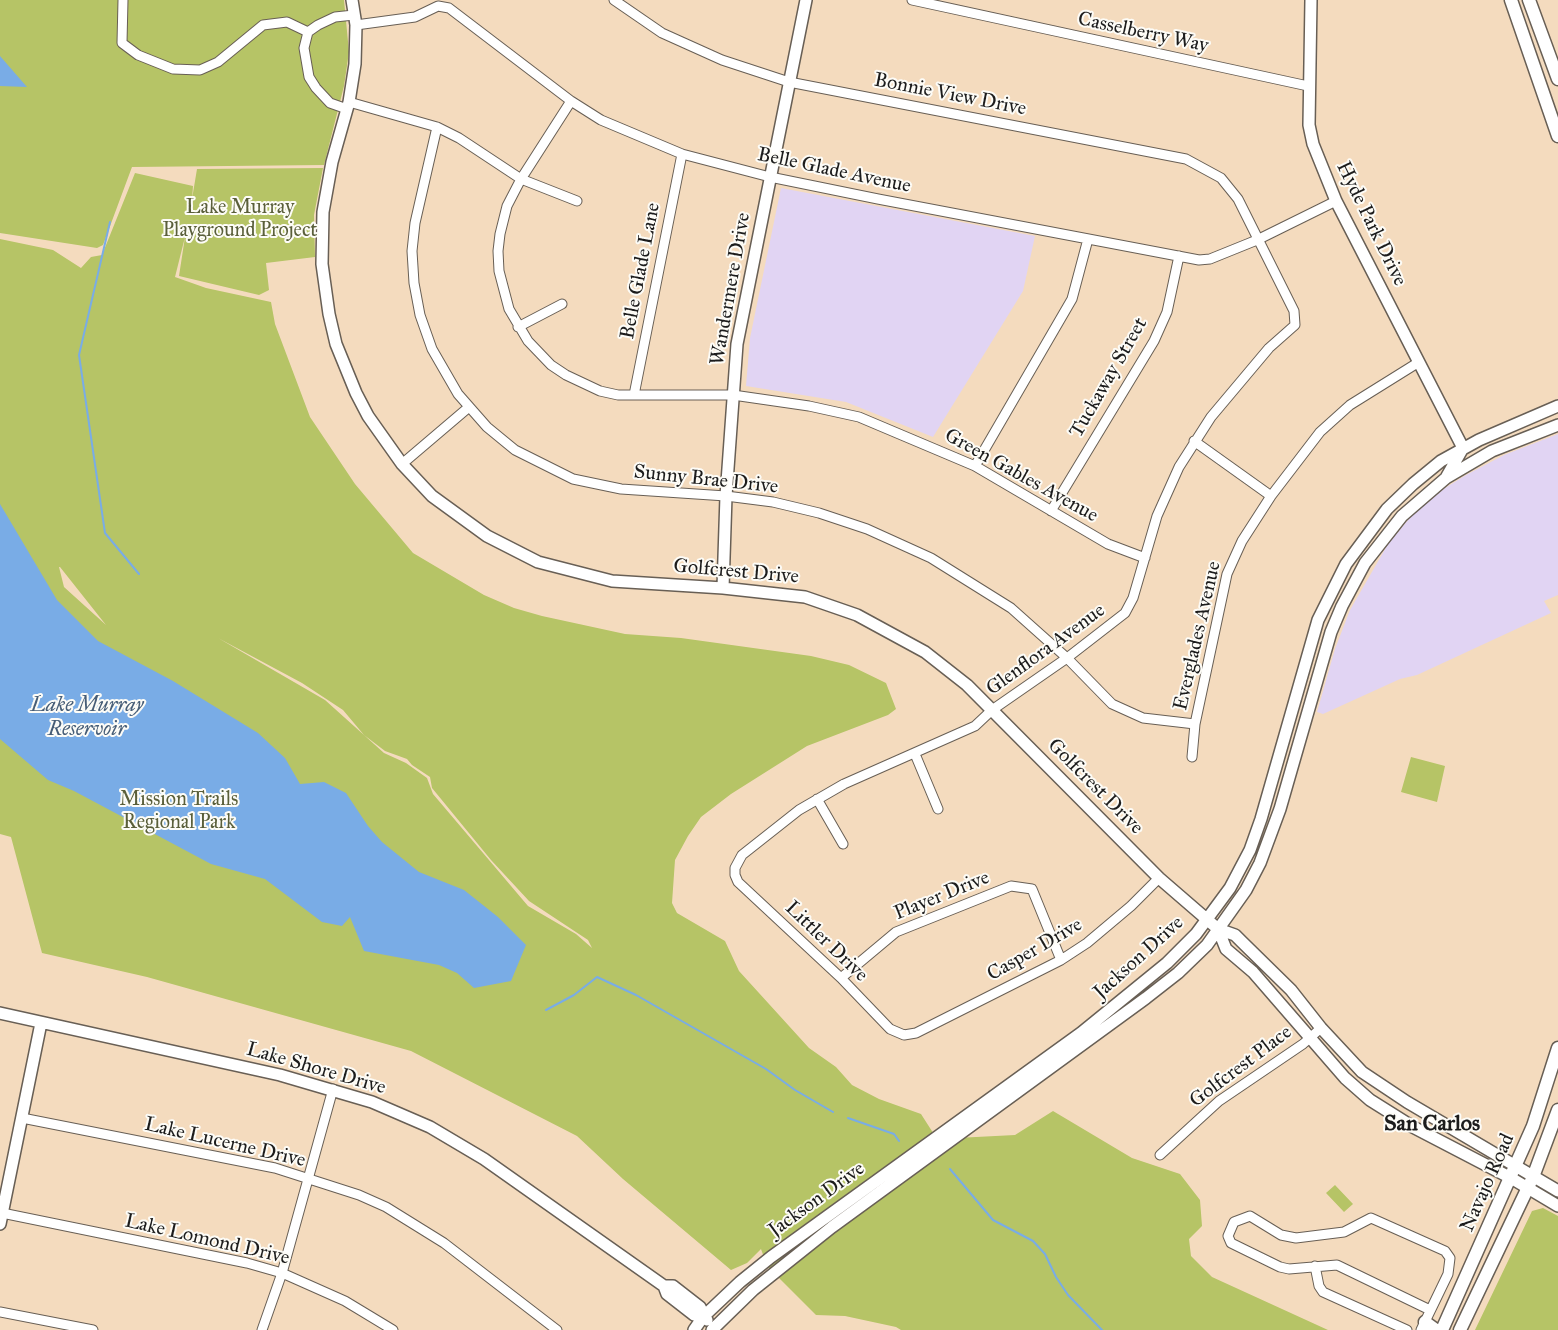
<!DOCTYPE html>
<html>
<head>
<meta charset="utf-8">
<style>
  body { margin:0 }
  canvas { display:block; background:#f4dbbe }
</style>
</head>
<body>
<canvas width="1558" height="1330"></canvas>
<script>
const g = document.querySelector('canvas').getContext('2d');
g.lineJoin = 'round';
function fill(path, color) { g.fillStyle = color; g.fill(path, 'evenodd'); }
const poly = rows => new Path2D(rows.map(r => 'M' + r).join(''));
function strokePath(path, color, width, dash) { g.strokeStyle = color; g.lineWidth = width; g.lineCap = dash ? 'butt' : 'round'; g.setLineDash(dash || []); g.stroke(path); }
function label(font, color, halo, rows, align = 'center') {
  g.font = font + ' "IM FELL Great Primer",serif'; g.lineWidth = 4; g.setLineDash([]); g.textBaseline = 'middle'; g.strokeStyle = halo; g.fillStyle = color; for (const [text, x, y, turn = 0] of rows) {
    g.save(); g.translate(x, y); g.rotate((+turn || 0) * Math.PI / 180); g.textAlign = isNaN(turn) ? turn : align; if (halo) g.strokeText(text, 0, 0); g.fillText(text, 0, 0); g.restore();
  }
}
fill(poly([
  [781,188,1035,236,1023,291,933,437,846,402,746,386,750,338],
  [1558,434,1558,595,1544,601,1551,613,1417,675,1400,679,1323,714,1317,712,1335,649,1350,610,1388,544,1413,514,1445,488,1466,475,1504,455]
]), '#e1d4f3');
fill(poly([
  [0,0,344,0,349,52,344,86,324,165,132,167,103,245,97,248,0,233],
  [323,168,314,215,315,257,266,263,269,290,259,295,179,276,185,237,175,277,206,288,271,302,275,324,310,417,355,484,413,553,484,595,514,608,542,616,625,634,681,638,811,656,849,665,886,683,896,709,888,715,807,746,731,794,701,817,688,836,675,860,672,903,677,913,725,941,739,971,809,1048,836,1067,852,1085,879,1099,921,1114,937,1139,1015,1135,1053,1111,1132,1158,1180,1174,1200,1200,1202,1226,1189,1239,1191,1256,1212,1277,1328,1330,901,1330,896,1327,845,1316,816,1315,767,1266,761,1249,747,1263,731,1270,623,1179,577,1136,411,1051,147,977,42,953,11,837,0,834,0,239,53,250,81,268,91,257,102,255,135,173,193,186,192,199,197,169],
  [59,567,60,567,106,625,64,587],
  [218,638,302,683,343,710,364,735,385,751,407,759,412,765,430,777,432,788,491,860,529,901,588,940,592,948,576,934,528,906,433,794,427,778,406,763,384,753,325,700],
  [1411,757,1445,766,1437,802,1401,792],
  [1335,1185,1353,1204,1344,1212,1326,1193],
  [1543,1208,1558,1216,1558,1330,1475,1330,1532,1211]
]), '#b6c466');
fill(poly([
  [0,56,27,87,0,86],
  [0,504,57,600,98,641,173,681,258,733,285,758,300,784,324,782,346,793,368,826,382,842,419,872,464,890,498,917,526,945,511,981,474,988,457,973,439,965,364,951,350,917,342,926,322,922,265,879,211,864,74,791,48,780,0,739]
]), '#79ace6');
strokePath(poly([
  [110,222,79,355,105,533,139,574],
  [546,1010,574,995,597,977,636,995,766,1069,795,1090,833,1112],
  [848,1118,894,1134,899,1141],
  [950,1169,993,1220,1033,1241,1045,1254,1056,1277,1068,1295,1102,1330]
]), '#79ace6', 2);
const street = poly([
  [123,0,122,43,138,55,173,69,200,70,218,62,263,25,287,22,308,32],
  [614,0,662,33,722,60,789,82,1186,159,1221,178,1238,199,1294,311,1295,325,1269,348,1211,417,1179,467,1157,516,1133,598,1125,613,1067,658,992,710,975,726,844,784,799,810,742,855,735,868,735,875,738,882,841,978,890,1029,904,1035,916,1033,1061,960,1087,943,1131,906,1159,878],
  [912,0,1308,86],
  [356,25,415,17,438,6,449,8,571,101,601,120,682,154,770,177,878,199,1199,260,1210,259,1257,240,1336,201],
  [571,101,521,179,507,206,500,234,498,251,499,271,509,309,528,341,551,365,566,375,600,391,618,395,733,395,809,406,859,417,975,466,1108,544,1145,558],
  [349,102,437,127,459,138,521,179,577,201],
  [347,109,330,103,316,88,309,77,304,48,308,32,318,25,335,17,354,15],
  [437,127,415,223,412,251,414,283,420,315,432,349,458,394,487,427,515,450,573,479,621,489,726,496,773,502,819,513,867,529,931,558,1011,608,1067,658,1112,704,1143,718,1195,724],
  [518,327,562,304],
  [634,395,682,154],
  [1194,441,1271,496],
  [402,464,469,407],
  [975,466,1072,299,1088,239],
  [1051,511,1154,341,1167,312,1179,256],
  [915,754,938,809],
  [1192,757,1195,724,1227,574,1242,541,1271,496,1320,432,1350,405,1419,362],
  [817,799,843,844],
  [841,978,896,932,1011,886,1032,889,1061,960],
  [22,1118,275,1168,359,1195,386,1207,444,1243,557,1330],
  [1160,1155,1219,1101,1303,1044,1321,1028],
  [2,1213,247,1263,282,1273,345,1301,393,1330],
  [1315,1266,1319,1286,1323,1292,1407,1330],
  [0,1312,93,1330],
  [262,1330,282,1273,333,1089],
  [1421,1330,1448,1274,1450,1258,1445,1251,1371,1218,1344,1232,1296,1238,1281,1235,1250,1216,1234,1222,1228,1236,1231,1243,1280,1267,1289,1269,1337,1265,1430,1310]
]);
const secondary = poly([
  [352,0,356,25,355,64,349,102,332,162,323,212,322,264,329,314,336,344,356,393,368,416,402,464,432,496,487,536,538,562,612,581,723,588,805,597,857,615,925,652,967,685,1159,878,1218,929,1235,935,1242,942,1291,990,1321,1028,1362,1072,1407,1102,1558,1191],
  [1311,0,1309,125,1313,144,1336,201,1463,448,1447,476],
  [723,588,726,496,737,344,806,0],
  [1218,929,1226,949,1253,972,1345,1078,1370,1100,1413,1127,1511,1178,1558,1206],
  [0,1013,280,1075,372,1102,430,1127,484,1159,664,1286,667,1294,694,1315,703,1317],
  [0,1224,41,1023],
  [664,1286,673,1286,700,1307,707,1320],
  [694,1330,703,1317,740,1282,771,1257,1081,1033,1167,963,1196,934,1230,888,1250,850,1261,819,1318,620,1346,564,1387,509,1413,484,1441,461,1479,440,1558,406],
  [712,1330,753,1290,832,1227,1146,998,1178,973,1207,945,1246,890,1260,863,1280,809,1331,632,1342,606,1365,563,1402,516,1446,478,1492,451,1558,425]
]);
const primary = poly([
  [1511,0,1558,136],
  [1529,0,1558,79],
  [1425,1322,1436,1330],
  [1442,1330,1533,1126,1558,1048],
  [1460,1330,1533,1177,1558,1110]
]);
strokePath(street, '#685f55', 11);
strokePath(secondary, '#685f55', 14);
strokePath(primary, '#685f55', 15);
strokePath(street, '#fff', 9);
strokePath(secondary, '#fff', 11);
strokePath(primary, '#fff', 12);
label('20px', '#1c1c1c', '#fdfcf7', [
  ["Casselberry Way",1143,33,12],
  ["Bonnie View Drive",950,95,11],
  ["Belle Glade Avenue",834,171,12],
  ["Hyde Park Drive",1371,224,64],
  ["Belle Glade Lane",641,271,-79],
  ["Wandermere Drive",731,289,-80],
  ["Tuckaway Street",1109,378,-60],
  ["Green Gables Avenue",1021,476,29],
  ["Sunny Brae Drive",706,480,6],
  ["Golfcrest Drive",736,572,5],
  ["Everglades Avenue",1198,636,-77],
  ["Glenflora Avenue",1046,650,-36],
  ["Golfcrest Drive",1095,787,45],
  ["Player Drive",942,896,-22],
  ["Littler Drive",826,942,44],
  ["Casper Drive",1035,950,-30],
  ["Jackson Drive",1139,958,-42],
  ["Golfcrest Place",1241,1067,-37],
  ["Lake Shore Drive",316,1069,16],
  ["Lake Lucerne Drive",225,1143,13],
  ["Navajo Road",1488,1183,-66],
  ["Jackson Drive",817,1200,-36],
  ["Lake Lomond Drive",207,1240,13]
]);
label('20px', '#5a5f3a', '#fdfcf7', [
  ["Lake Murray",240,208],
  ["Playground Project",240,231],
  ["Mission Trails",179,800],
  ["Regional Park",179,823]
]);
label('italic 21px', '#465d77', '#fdfcf7', [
  ["Lake Murray",87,706],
  ["Reservoir",87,730]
]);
label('bold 22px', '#1c1c1c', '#fdfcf7', [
  ["San Carlos",1432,1125]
]);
</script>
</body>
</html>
